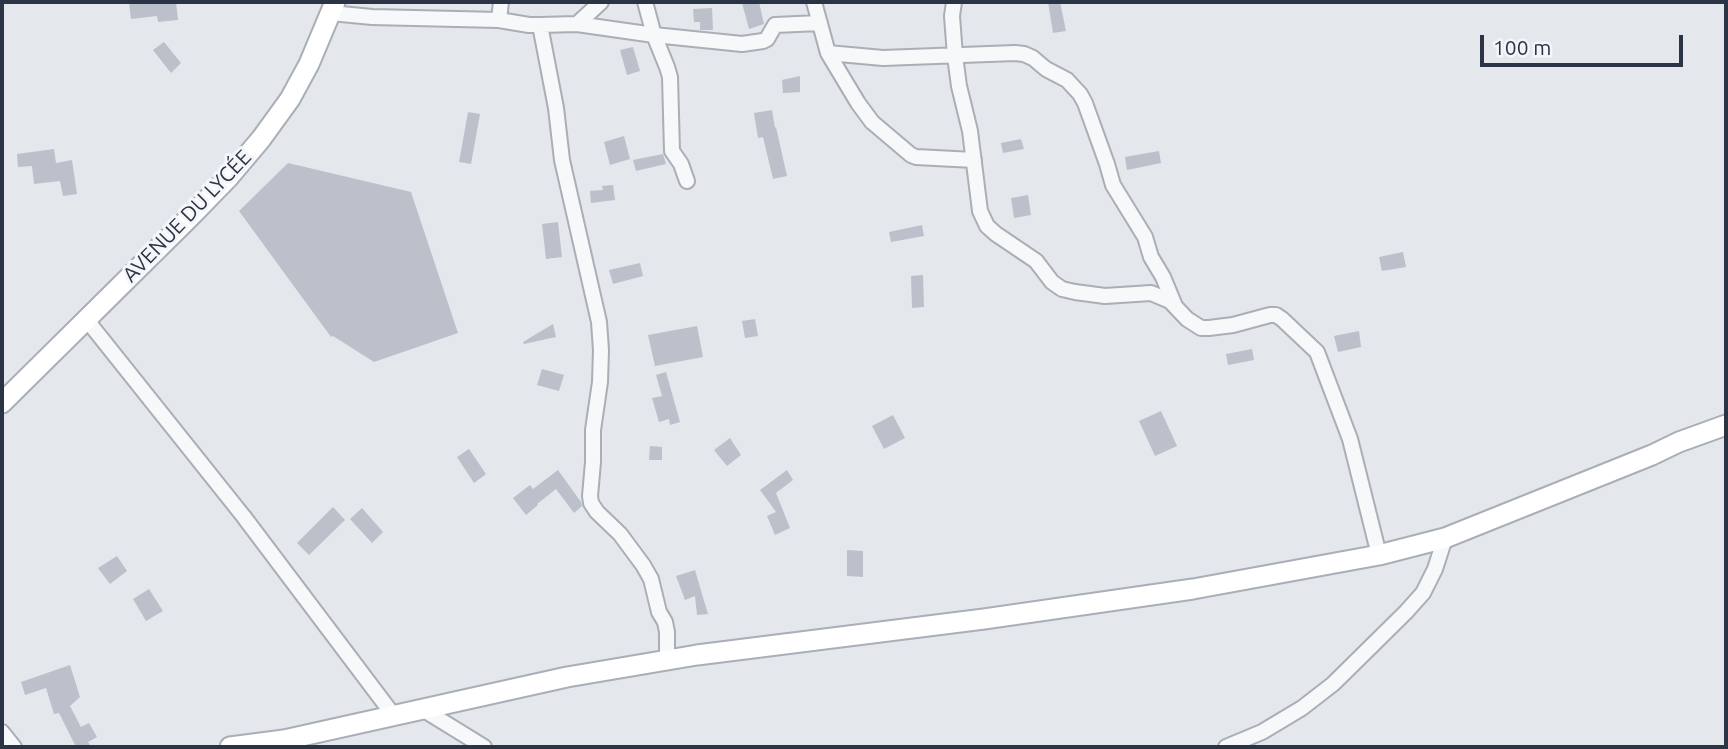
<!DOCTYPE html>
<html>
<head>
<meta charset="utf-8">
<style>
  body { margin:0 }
  #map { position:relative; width:1728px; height:749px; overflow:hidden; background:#e4e7ec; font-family:Ubuntu,sans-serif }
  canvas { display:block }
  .frame { position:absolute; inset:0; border:4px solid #2b3445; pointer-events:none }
  .scale { position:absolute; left:1480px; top:35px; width:203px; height:32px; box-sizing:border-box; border:4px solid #2b3445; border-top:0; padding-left:9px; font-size:21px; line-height:24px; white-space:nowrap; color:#2b3445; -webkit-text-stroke:5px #f4f6f9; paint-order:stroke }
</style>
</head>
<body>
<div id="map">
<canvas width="1728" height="749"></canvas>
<div class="frame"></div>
<div class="scale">100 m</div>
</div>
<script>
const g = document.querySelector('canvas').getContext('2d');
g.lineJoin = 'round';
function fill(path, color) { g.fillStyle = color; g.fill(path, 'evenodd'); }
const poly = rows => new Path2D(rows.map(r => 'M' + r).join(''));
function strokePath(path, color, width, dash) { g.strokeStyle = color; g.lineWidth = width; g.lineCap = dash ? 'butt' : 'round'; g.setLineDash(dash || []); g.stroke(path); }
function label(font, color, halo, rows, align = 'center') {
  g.font = font + ' Ubuntu,sans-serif'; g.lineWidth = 6; g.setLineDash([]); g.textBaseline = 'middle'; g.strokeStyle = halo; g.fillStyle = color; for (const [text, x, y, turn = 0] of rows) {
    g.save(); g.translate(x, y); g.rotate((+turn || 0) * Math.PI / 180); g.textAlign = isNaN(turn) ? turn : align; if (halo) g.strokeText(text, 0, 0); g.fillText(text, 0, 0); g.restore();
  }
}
fill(poly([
  [129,2,176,2,178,20,158,22,157,16,131,19],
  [748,2,759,2,764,24,749,29,742,3],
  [1048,2,1060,2,1066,31,1053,33],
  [712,8,713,30,700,30,700,22,694,22,693,9],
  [164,42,181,63,171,73,153,50],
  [633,47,640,71,627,75,620,50],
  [800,76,800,92,783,93,782,80],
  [772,110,775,128,776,127,787,176,773,179,763,137,758,138,754,113],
  [468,112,480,114,471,164,459,162],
  [624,136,630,159,610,165,604,142],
  [1021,139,1024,149,1003,153,1001,143],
  [54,149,56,163,72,160,77,194,63,196,60,181,34,184,32,166,18,167,17,154],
  [1159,151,1161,163,1127,170,1125,157],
  [663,154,666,164,636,171,633,160],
  [288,163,411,192,458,333,374,362,333,336,331,337,239,211],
  [613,185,615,200,591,203,590,191,603,190,602,186],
  [1028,195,1031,215,1014,218,1011,198],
  [558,222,562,257,546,259,542,224],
  [922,225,924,236,891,242,889,232],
  [1403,252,1406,267,1382,271,1379,257],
  [640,263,643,276,613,284,609,270],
  [923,275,924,307,912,308,911,276],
  [755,319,758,336,745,338,742,321],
  [553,324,556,337,524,344,523,342],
  [697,326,703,357,655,366,648,335],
  [1359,331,1361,347,1338,352,1334,336],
  [1252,349,1254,360,1228,365,1226,354],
  [542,369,564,375,559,391,537,385],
  [666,372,680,422,670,425,669,419,659,422,652,398,662,396,656,375],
  [1161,411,1177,446,1155,456,1139,421],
  [893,415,905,438,884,449,872,426],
  [730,438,741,455,727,466,714,450],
  [650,446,662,447,662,460,649,460],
  [469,449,486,474,474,483,457,457],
  [558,470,581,502,582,506,574,513,556,489,537,504,538,505,526,515,513,498,530,485,533,489],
  [787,470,793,480,776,493,790,528,775,535,767,516,776,512,760,490],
  [333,507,345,520,309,555,297,543],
  [362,508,383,532,372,543,350,519],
  [847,550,863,551,863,577,847,576],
  [117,556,127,571,110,584,98,568],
  [695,570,702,594,708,614,697,615,695,596,685,600,676,576],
  [149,589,163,611,146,621,133,599],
  [70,665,80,697,70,706,81,727,89,723,97,737,88,742,91,747,76,747,59,713,54,714,46,688,25,695,21,682]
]), '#bbc0ca');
const street = poly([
  [645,2,654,35,667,67,670,77,672,151,681,164,687,181],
  [814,2,828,53,858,103,872,122,911,155,916,157,974,160],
  [954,2,952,16,955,56,959,86,970,131,980,211,987,226,996,234,1036,261,1052,282,1062,289,1075,292,1105,296,1151,293,1170,301,1187,319,1201,328,1209,328,1233,325,1270,315,1276,315,1282,319,1317,352,1350,439,1379,555],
  [331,13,372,17,499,20,529,25,540,25,556,108,562,160,599,322,601,350,600,382,593,430,593,462,590,496,591,503,597,512,620,534,643,565,651,579,659,612,665,622,667,632,667,660],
  [499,20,501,2],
  [577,24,601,2],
  [540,25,577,24,654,35,742,44,763,41,767,39,775,25,820,23],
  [828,53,883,58,1015,53,1024,54,1033,58,1046,69,1067,80,1080,94,1085,103,1107,164,1113,185,1145,237,1151,257,1163,277,1175,306],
  [86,319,244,517,394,716],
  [424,710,484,747],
  [2,732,14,747],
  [1226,747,1262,732,1302,708,1333,684,1406,612,1423,593,1435,569,1445,538]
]);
const secondary = poly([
  [2,403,191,216,228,178,261,139,290,99,309,64,335,2],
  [230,747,284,740,567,677,697,655,984,619,1193,589,1379,555,1445,538,1652,455,1679,442,1726,425]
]);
strokePath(street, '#a9aeb7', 18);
strokePath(secondary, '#a9aeb7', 23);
strokePath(street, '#f7f8fa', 14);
strokePath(secondary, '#fff', 19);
label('21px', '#2b3445', '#f4f6f9', [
  ["AVENUE DU LYCÉE",187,216,-46]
]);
</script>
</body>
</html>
